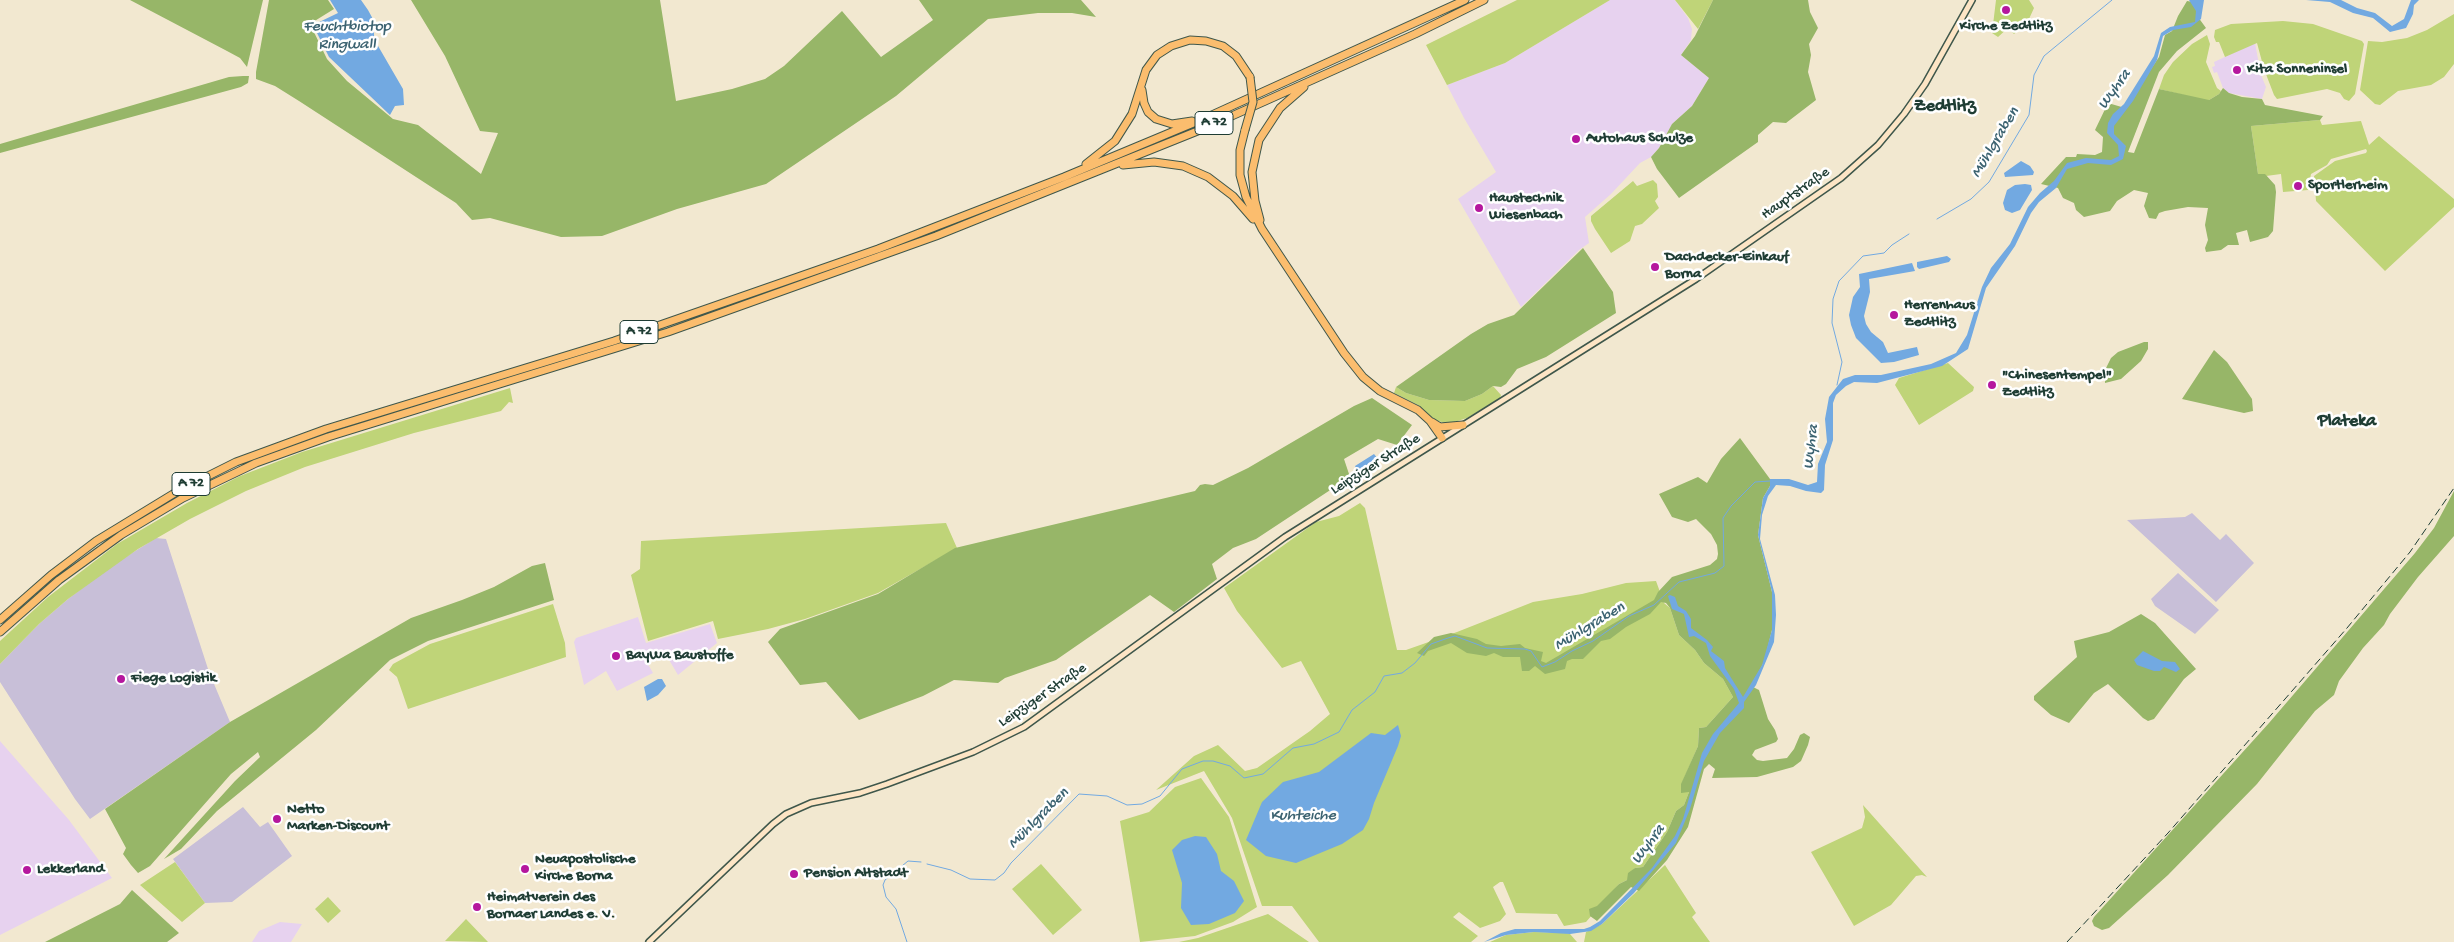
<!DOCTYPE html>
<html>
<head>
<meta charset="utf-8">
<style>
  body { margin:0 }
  canvas { display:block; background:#f2e8d0 }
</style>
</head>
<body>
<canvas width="2454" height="942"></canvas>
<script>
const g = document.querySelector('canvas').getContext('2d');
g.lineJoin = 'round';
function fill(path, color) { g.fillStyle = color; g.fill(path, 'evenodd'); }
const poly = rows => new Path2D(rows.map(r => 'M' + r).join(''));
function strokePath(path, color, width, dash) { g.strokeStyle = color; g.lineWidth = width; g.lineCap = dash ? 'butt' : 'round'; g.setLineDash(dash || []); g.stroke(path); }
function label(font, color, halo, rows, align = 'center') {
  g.font = font + ' "Gochi Hand",sans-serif'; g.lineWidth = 5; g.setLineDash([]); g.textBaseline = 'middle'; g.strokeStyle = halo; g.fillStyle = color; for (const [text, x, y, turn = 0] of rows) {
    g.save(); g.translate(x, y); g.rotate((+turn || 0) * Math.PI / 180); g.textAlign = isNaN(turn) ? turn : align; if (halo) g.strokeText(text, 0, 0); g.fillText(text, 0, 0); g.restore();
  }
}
fill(poly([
  [1610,0,1675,0,1688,18,1692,29,1691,40,1681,55,1709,78,1692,106,1672,124,1659,148,1651,157,1640,163,1611,194,1585,217,1589,243,1579,250,1521,307,1458,199,1496,172,1464,118,1447,85,1505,63],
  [2255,43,2261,75,2266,87,2262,99,2229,93,2223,88,2217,72,2214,73,2212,67,2215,66,2214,62],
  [638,617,646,643,710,624,717,643,678,675,665,653,645,659,653,673,617,691,606,671,584,685,574,642,576,638],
  [0,741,69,820,112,878,0,935],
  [280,922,302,924,291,942,252,942,259,931]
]), '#e7d2ef');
fill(poly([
  [2192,513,2220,540,2226,534,2254,563,2216,602,2127,520,2185,517],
  [156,538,166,539,209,672,230,722,90,819,75,799,0,682,0,664,39,624,68,599,113,565],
  [2178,573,2219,610,2195,634,2155,606,2151,599],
  [243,807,260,827,268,822,292,856,232,902,205,903,173,859]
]), '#c8bfd8');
fill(poly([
  [1517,0,1610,0,1505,63,1447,85,1426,45],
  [1675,0,1713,0,1698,29],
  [1996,0,2029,0,2034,8,2029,19,2014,34,2008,28,1998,37,1992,33],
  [2454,14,2454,64,2444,77,2431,85,2398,91,2380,105,2375,104,2360,90,2368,41,2382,42,2407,38,2427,30],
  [2283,21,2313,24,2362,41,2364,44,2355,94,2349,101,2344,99,2340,93,2327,89,2277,99,2274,95,2264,69,2257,43,2225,57,2219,42,2216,42,2214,37,2215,30,2231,24],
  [2207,35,2210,44,2206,62,2217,88,2221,91,2219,94,2209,100,2204,100,2159,89,2164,75,2173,62,2192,44],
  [2320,120,2322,125,2361,121,2369,145,2379,136,2454,199,2454,207,2385,271,2316,201,2314,176,2335,161,2366,153,2367,151,2366,149,2331,159,2327,165,2311,174,2308,190,2283,192,2281,174,2266,176,2258,174,2251,126],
  [1653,180,1657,184,1658,197,1655,201,1659,208,1642,224,1635,226,1630,241,1611,253,1595,229,1591,221,1591,216,1633,181,1637,186],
  [1948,363,1974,387,1973,391,1919,425,1895,385,1899,378],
  [1493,386,1501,395,1500,398,1467,418,1448,424,1435,420,1418,405,1394,393,1396,387,1406,393,1429,400,1465,401,1482,394],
  [510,388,513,403,509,402,501,411,414,433,305,467,246,491,190,519,138,549,68,599,39,624,0,664,0,641,48,597,117,544,187,503,240,476,302,452],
  [1360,503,1365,508,1397,650,1406,650,1457,632,1533,602,1582,594,1626,583,1656,581,1664,603,1670,608,1679,635,1695,650,1704,663,1723,679,1733,697,1706,727,1699,728,1698,746,1682,783,1689,792,1684,805,1676,811,1667,832,1643,867,1635,868,1627,880,1619,884,1586,922,1564,926,1557,914,1516,913,1503,882,1500,882,1493,887,1506,914,1500,921,1480,928,1459,912,1453,917,1478,936,1471,942,1319,942,1292,906,1262,906,1232,818,1204,771,1156,790,1194,756,1218,745,1245,771,1257,768,1310,731,1330,714,1301,661,1282,668,1237,611,1224,588,1316,522,1339,516],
  [946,523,957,548,878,593,805,619,768,629,718,639,713,621,648,641,631,575,640,569,641,541],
  [553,604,565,643,566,657,408,709,397,677,389,670,393,664,430,644],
  [1201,778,1229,817,1257,907,1233,922,1195,936,1140,942,1120,821,1149,812,1175,787],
  [1863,805,1927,877,1922,875,1916,876,1891,905,1854,926,1811,852,1862,828,1865,817],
  [175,862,205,903,182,922,140,885],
  [1041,864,1082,910,1053,935,1012,889],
  [1665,865,1696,913,1692,917,1710,942,1584,942,1586,932,1602,924],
  [328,897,341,911,328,923,315,909],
  [1268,914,1309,942,1179,942,1198,938],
  [466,919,488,942,445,941],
  [1534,932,1566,933,1570,934,1577,942,1490,942,1506,935]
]), '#bfd478');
fill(poly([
  [130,0,263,0,247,67,240,58,227,51],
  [269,0,328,0,334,9,313,22,311,26,327,59,347,81,393,119,418,125,481,174,498,133,480,131,445,56,411,0,660,0,676,101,732,89,765,79,784,66,842,11,881,57,933,20,919,0,1081,0,1096,17,1072,13,1038,13,988,19,896,96,766,184,677,209,602,236,561,237,490,218,472,220,456,203,299,101,275,86,256,79,256,72],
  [1713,0,1808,0,1810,12,1818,28,1809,44,1811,55,1808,72,1816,100,1786,123,1773,122,1758,135,1758,142,1679,198,1657,169,1651,157,1659,148,1672,124,1692,106,1709,78,1681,55,1695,36],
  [2187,1,2193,2,2199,9,2198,17,2206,28,2177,51,2159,72,2128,152,2134,153,2159,89,2209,100,2219,94,2223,88,2229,93,2242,97,2262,99,2265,105,2323,116,2320,120,2251,126,2258,174,2265,174,2275,185,2276,192,2273,231,2268,237,2250,242,2247,230,2236,233,2239,245,2228,245,2221,250,2206,252,2205,248,2208,240,2205,225,2208,208,2188,207,2165,211,2159,213,2156,219,2149,218,2144,206,2148,193,2134,190,2117,201,2110,211,2084,217,2076,210,2074,203,2063,198,2058,188,2041,184,2066,157,2076,157,2077,154,2095,155,2102,152,2103,137,2095,130,2108,103,2125,108,2159,57,2165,35,2172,31,2178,16],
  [243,76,249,76,248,83,241,87,0,153,0,144,229,77],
  [1583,248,1613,292,1616,313,1546,357,1517,369,1506,384,1501,387,1493,386,1482,394,1465,401,1429,400,1406,393,1396,387,1471,334,1488,324,1514,315],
  [2144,342,2148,342,2148,349,2141,361,2121,379,2105,383,2105,370,2111,358,2118,352],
  [2214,350,2227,362,2252,399,2253,411,2244,413,2182,399],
  [1372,398,1412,425,1397,445,1378,439,1344,459,1350,477,1256,539,1233,548,1212,564,1217,579,1174,612,1150,595,1056,660,1005,678,998,683,954,680,923,696,859,720,826,682,800,685,768,642,780,629,878,594,955,548,1195,491,1200,485,1205,484,1213,485,1248,468,1354,406],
  [1740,438,1770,479,1770,486,1763,498,1758,535,1772,592,1772,630,1764,662,1751,686,1759,690,1768,719,1775,730,1778,739,1776,742,1755,750,1752,755,1757,760,1763,761,1787,758,1794,749,1800,735,1804,733,1810,737,1808,745,1801,761,1793,767,1757,777,1712,778,1715,769,1709,764,1704,769,1688,827,1667,860,1639,891,1631,887,1597,921,1590,916,1589,909,1597,906,1619,884,1627,880,1628,873,1635,868,1643,867,1667,832,1676,811,1684,805,1689,792,1681,793,1681,784,1698,746,1699,728,1706,727,1733,697,1723,679,1704,663,1695,650,1679,635,1670,608,1666,603,1661,602,1650,614,1626,627,1610,639,1601,641,1583,659,1572,659,1567,661,1565,669,1545,674,1535,666,1529,671,1522,671,1520,657,1503,657,1494,653,1486,656,1467,653,1451,643,1428,651,1424,656,1417,653,1434,637,1451,633,1477,639,1486,644,1501,646,1520,644,1525,648,1543,652,1541,661,1546,663,1654,600,1658,592,1672,577,1710,565,1717,559,1718,554,1717,545,1711,534,1696,519,1688,522,1672,517,1659,494,1698,477,1707,483,1721,459],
  [2454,491,2454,536,2418,577,2390,614,2384,625,2363,648,2339,681,2334,695,2315,711,2257,784,2168,875,2109,928,2102,930,2094,926,2092,921,2094,917,2269,723,2415,553,2434,528],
  [545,563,554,600,428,641,390,660,316,730,217,811,181,849,164,859,235,781,260,757,258,752,231,774,150,866,138,873,131,865,123,854,126,848,105,809,230,722,411,618,462,600,494,587,532,566],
  [2141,614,2155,623,2196,669,2184,679,2154,719,2148,721,2143,718,2108,684,2094,693,2069,723,2051,715,2034,700,2034,696,2077,657,2074,641,2109,632],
  [132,890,179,933,167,942,45,942,120,904]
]), '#97b668');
fill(poly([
  [330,0,361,0,368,10,374,21,374,39,403,89,404,105,395,106,390,115,329,57,313,25,338,13],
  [2189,0,2204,0,2201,19,2191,27,2173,30,2163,36,2157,60,2133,101,2114,126,2114,134,2126,146,2123,159,2111,165,2088,163,2067,169,2056,188,2039,202,2031,213,2015,246,1986,288,1968,349,1942,366,1877,383,1854,382,1846,386,1836,395,1833,403,1833,440,1825,465,1824,490,1821,493,1806,491,1790,486,1776,485,1768,496,1762,515,1760,539,1775,595,1776,615,1774,642,1756,685,1744,702,1744,708,1720,733,1704,761,1690,809,1676,843,1634,893,1602,924,1591,931,1570,934,1534,932,1506,935,1484,942,1501,933,1515,929,1584,929,1590,927,1600,921,1652,868,1675,836,1683,819,1702,753,1713,734,1739,703,1734,689,1710,656,1706,643,1694,636,1689,637,1684,614,1672,609,1668,596,1670,595,1675,597,1678,606,1686,611,1691,619,1691,628,1707,640,1713,647,1711,651,1724,661,1725,668,1743,697,1762,665,1772,630,1772,592,1758,535,1763,498,1770,486,1770,479,1789,479,1808,485,1817,482,1818,464,1827,442,1825,419,1829,397,1843,379,1855,375,1881,375,1931,364,1956,353,1967,335,1982,287,1991,268,2010,244,2028,207,2040,193,2054,181,2067,163,2086,158,2111,160,2119,156,2118,145,2107,133,2108,123,2113,114,2124,104,2154,56,2161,33,2170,27,2195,22,2196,11],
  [2306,0,2341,0,2357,8,2375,13,2392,26,2404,19,2411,0,2419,0,2414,5,2413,14,2406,28,2390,32,2373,18,2353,13,2330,2],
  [2021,161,2030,166,2034,172,2033,175,2005,177,2004,173],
  [2025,184,2031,185,2032,190,2020,210,2012,213,2005,210,2003,203,2007,190,2015,185],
  [1947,256,1951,259,1949,262,1919,269,1917,267,1917,262],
  [1912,263,1915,271,1869,279,1870,292,1864,316,1866,324,1871,332,1883,342,1888,353,1917,347,1919,355,1894,362,1881,363,1856,338,1851,325,1849,315,1853,297,1860,287,1859,274],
  [1374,454,1379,460,1358,472,1355,466],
  [2143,651,2162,661,2175,662,2180,669,2176,672,2164,667,2160,671,2154,671,2137,665,2134,660],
  [658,679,662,679,666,686,658,695,647,701,644,687],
  [1398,725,1401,736,1398,746,1374,803,1369,819,1363,830,1342,844,1296,863,1266,856,1246,840,1262,802,1283,782,1319,772,1371,733,1385,735],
  [1195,836,1206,837,1217,854,1221,871,1234,881,1244,901,1235,913,1209,924,1191,925,1181,908,1182,883,1172,850,1182,840]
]), '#72a9e1');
strokePath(poly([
  [1937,219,1971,199,1989,182,2029,115,2034,75,2044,56,2112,0],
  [1837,385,1842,362,1832,323,1833,299,1839,281,1863,256,1884,253,1892,245,1909,234],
  [927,864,951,870,970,879,995,880,1004,873,1011,863,1079,794,1107,796,1127,805,1142,804,1160,796,1182,769,1203,761,1213,761,1230,766,1244,778,1263,774,1293,748,1314,744,1339,732,1352,710,1375,692,1384,676,1402,673,1415,663,1431,644,1448,638,1455,636,1487,648,1525,649,1531,651,1542,667,1555,662,1572,651,1593,641,1629,616,1654,605,1679,582,1715,573,1724,566,1723,518,1731,506,1755,482,1770,481],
  [907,942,896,909,886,897,883,885,885,880,908,861,921,862]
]), '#72a9e1', 1);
const secondary = poly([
  [649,942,773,824,786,814,811,803,860,793,887,784,973,752,1024,727,1285,537,1696,279,1841,178,1878,145,1904,114,1925,84,1972,0]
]);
const highway = poly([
  [1142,90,1144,103,1148,112,1156,119,1172,124,1192,121],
  [1245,130,1240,150,1240,175,1246,197,1262,229,1344,353,1363,377,1380,391,1418,410,1430,421,1442,438],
  [1086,164,1115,141,1132,114,1146,70,1157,55,1171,46,1190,40,1206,41,1223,46,1236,56,1250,77],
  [1123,165,1154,162,1183,166,1208,177,1233,196,1253,219],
  [1260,220,1255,201,1252,172,1259,140,1280,108,1304,87],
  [1432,422,1440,427,1463,425],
  [0,620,51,575,96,541,178,491,236,462,326,429,614,341,878,249,1064,177,1203,119,1465,0],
  [0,632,59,580,121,535,183,498,256,463,328,437,668,332,936,236,1205,128,1415,34,1484,0]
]);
strokePath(secondary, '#3f574b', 8);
strokePath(highway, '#3f574b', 9);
strokePath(secondary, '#fde5c5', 5);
strokePath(highway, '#fbbd6e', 7);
strokePath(poly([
  [2067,942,2168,833,2347,628,2410,552,2454,488]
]), '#1f3d34', 1, [8, 4]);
const highwayBridge = poly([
  [1245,130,1253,102,1250,77]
]);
strokePath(highwayBridge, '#3f574b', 9, []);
strokePath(highwayBridge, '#fbbd6e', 7);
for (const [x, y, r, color] of [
  [2006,10,5,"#b5179e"],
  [2237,70,5,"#b5179e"],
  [1576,139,5,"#b5179e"],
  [2298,186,5,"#b5179e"],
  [1479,208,5,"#b5179e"],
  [1655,267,5,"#b5179e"],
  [1894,315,5,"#b5179e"],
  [1992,385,5,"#b5179e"],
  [616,656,5,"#b5179e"],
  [121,679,5,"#b5179e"],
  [277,819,5,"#b5179e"],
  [525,869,5,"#b5179e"],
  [27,870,5,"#b5179e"],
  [794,874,5,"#b5179e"],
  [477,907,5,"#b5179e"]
]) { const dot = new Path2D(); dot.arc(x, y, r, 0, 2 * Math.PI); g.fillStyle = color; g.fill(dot); strokePath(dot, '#fff', 2); }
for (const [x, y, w] of [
  [1214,123,38],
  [639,332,38],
  [191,484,38]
]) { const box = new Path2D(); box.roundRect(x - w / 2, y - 11.5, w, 23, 4); g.fillStyle = '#fff'; g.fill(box); strokePath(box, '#1f3d34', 1); }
label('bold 14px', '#1f3d34', null, [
  ["A 72",1214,123],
  ["A 72",639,332],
  ["A 72",191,484]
]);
label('bold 15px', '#1f3d34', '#fff', [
  ["Kirche Zedtlitz",2006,27,"center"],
  ["Kita Sonneninsel",2247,70],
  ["Autohaus Schulze",1586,139],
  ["Sportlerheim",2308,186],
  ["Haustechnik",1489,199],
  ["Wiesenbach",1489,216],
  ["Dachdecker-Einkauf",1665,258],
  ["Borna",1665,275],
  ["Herrenhaus",1904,306],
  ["Zedtlitz",1904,323],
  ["\"Chinesentempel\"",2002,376],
  ["Zedtlitz",2002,393],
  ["BayWa Baustoffe",626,656],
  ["Fiege Logistik",131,679],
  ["Netto",287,810],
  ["Marken-Discount",287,827],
  ["Neuapostolische",535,860],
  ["Kirche Borna",535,877],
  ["Lekkerland",37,870],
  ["Pension Altstadt",804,874],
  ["Heimatverein des",487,898],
  ["Bornaer Landes e. V.",487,915]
], 'left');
label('15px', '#1f3d34', '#fff', [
  ["Hauptstraße",1796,194,-35],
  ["Leipziger Straße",1376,465,-32],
  ["Leipziger Straße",1043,696,-34]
]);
label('italic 16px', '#3c6371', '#fff', [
  ["Feuchtbiotop",347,28],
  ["Ringwall",347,46],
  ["Wyhra",2115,90,-54],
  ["Mühlgraben",1996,143,-59],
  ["Wyhra",1812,447,-83],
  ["Mühlgraben",1590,627,-31],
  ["Kuhteiche",1303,817],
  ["Mühlgraben",1039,819,-45],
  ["Wyhra",1649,845,-53]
]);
label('bold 18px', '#1f3d34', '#fff', [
  ["Zedtlitz",1945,107],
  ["Plateka",2347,422]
]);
</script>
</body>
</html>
